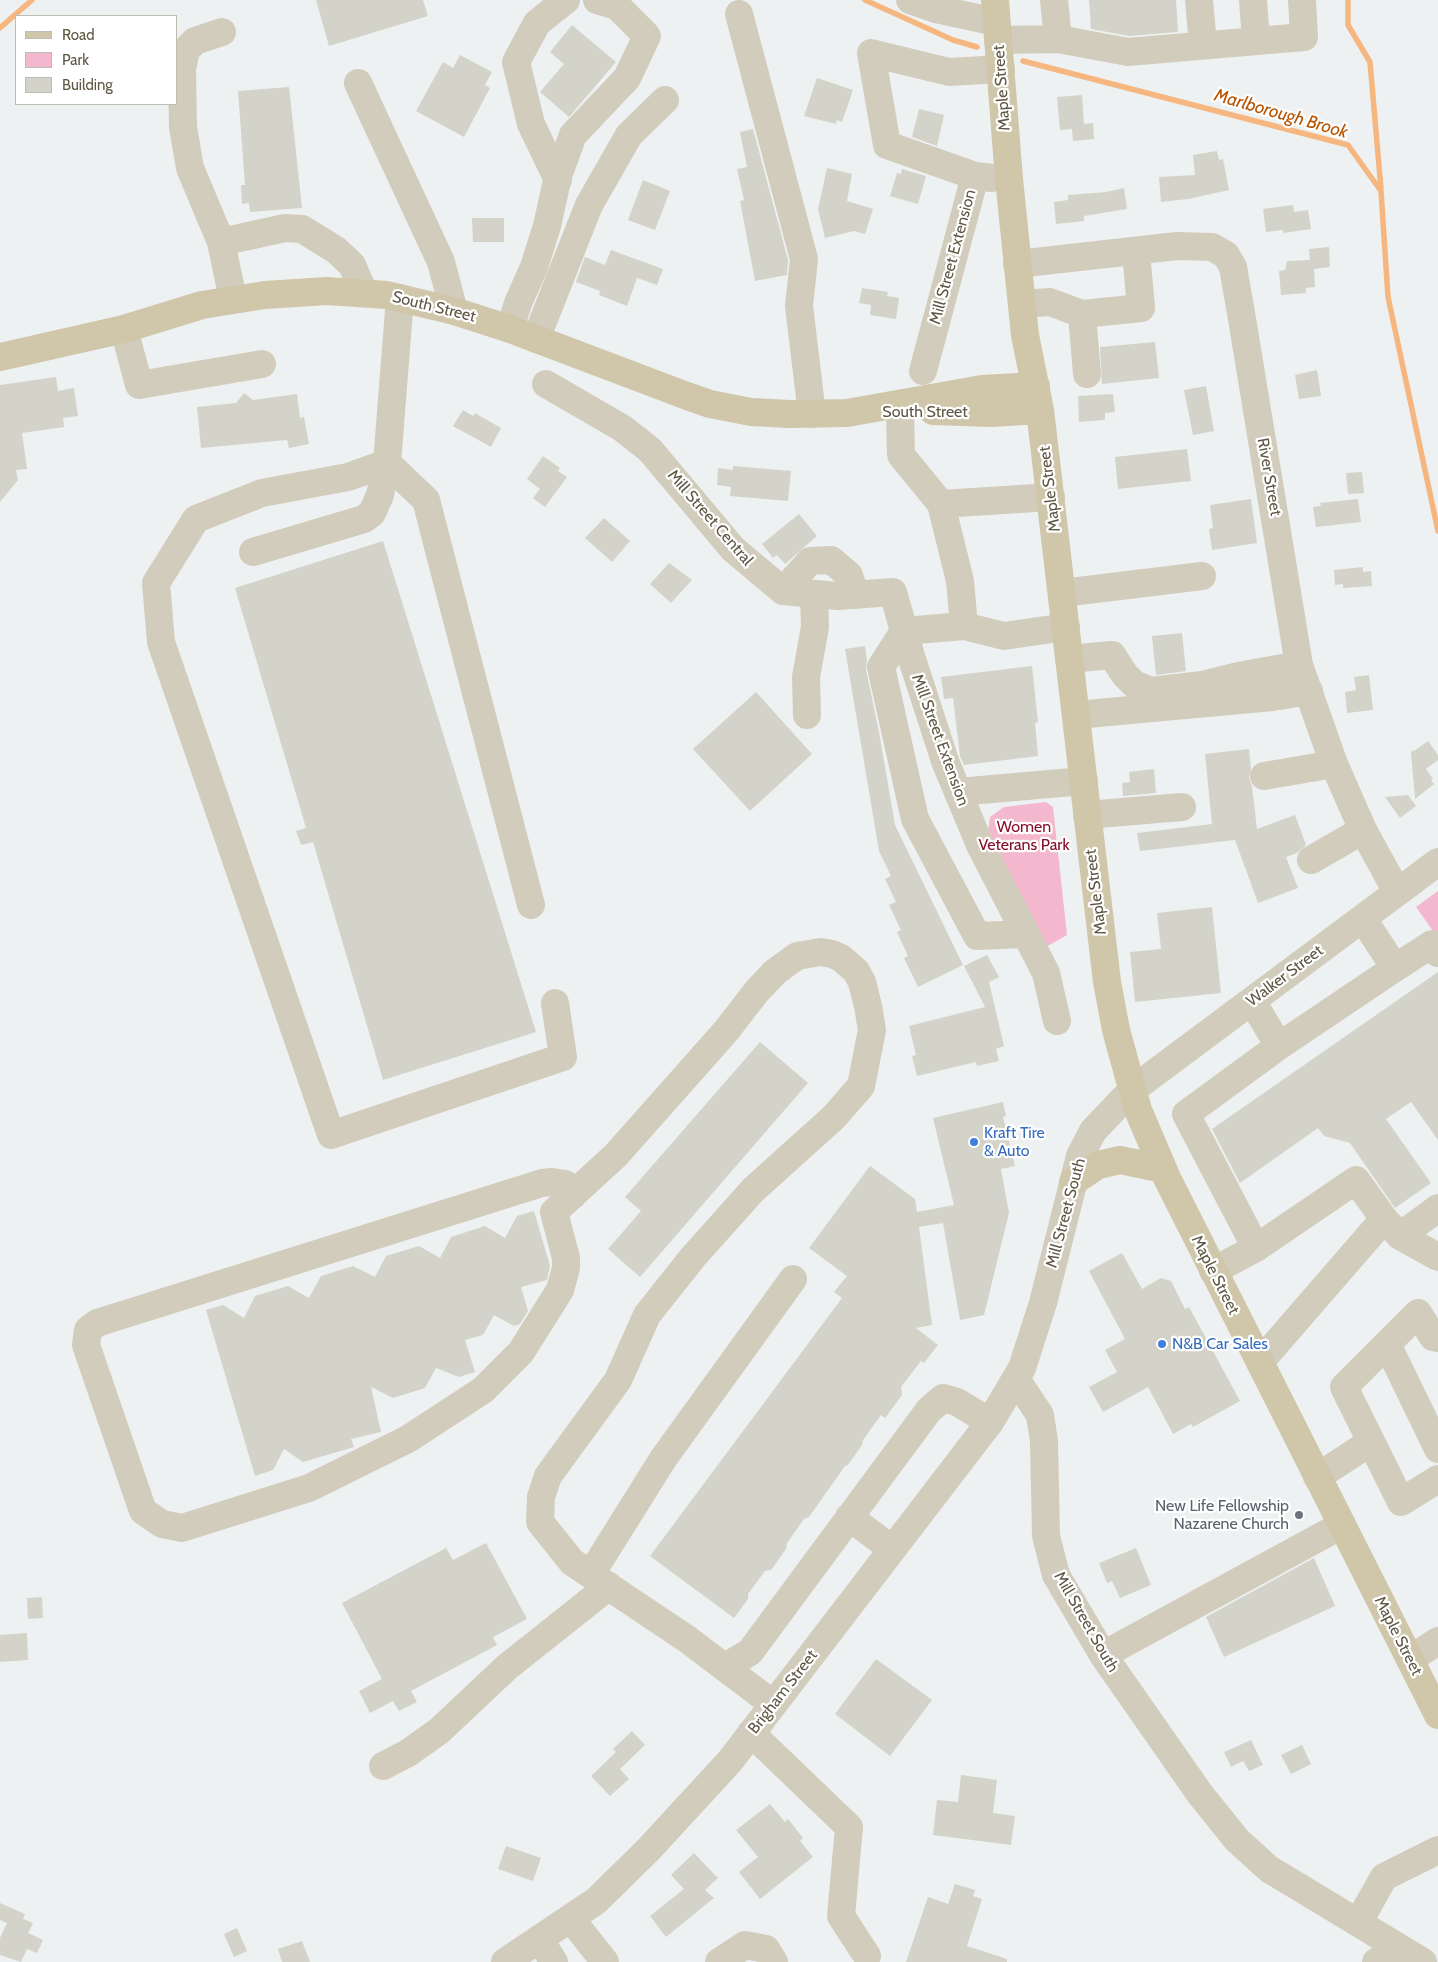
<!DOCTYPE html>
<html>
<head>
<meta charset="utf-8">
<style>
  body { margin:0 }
  #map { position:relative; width:1438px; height:1962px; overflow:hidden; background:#eef1f1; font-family:Cabin,sans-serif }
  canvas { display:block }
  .legend { position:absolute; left:15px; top:15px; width:162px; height:90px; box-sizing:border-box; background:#fff; border:1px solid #bfbcb4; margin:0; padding:6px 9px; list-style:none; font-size:15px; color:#5e5744 }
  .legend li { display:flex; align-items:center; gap:10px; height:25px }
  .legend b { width:25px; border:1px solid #bfbcb4 }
</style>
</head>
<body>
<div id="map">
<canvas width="1438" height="1962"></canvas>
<ul class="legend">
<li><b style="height:6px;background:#d0c7ab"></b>Road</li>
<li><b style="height:14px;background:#f4b8ce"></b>Park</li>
<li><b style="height:14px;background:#d3d3ca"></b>Building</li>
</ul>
</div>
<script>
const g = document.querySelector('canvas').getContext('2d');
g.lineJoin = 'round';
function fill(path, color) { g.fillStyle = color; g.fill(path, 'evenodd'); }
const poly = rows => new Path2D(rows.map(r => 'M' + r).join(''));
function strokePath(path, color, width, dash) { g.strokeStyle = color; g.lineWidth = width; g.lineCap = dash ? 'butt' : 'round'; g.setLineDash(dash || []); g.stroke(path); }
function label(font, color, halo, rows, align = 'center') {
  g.font = font + ' Cabin,sans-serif'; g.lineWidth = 4.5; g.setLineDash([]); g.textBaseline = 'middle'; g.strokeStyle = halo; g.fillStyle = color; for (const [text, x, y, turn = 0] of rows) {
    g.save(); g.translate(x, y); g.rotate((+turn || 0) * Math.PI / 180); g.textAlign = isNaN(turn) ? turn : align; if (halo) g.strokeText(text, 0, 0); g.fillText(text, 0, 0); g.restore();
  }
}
fill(poly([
  [1046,802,1053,807,1067,935,1046,947,988,833,990,817,1004,807],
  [1438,891,1438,938,1416,907]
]), '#f4b8ce');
strokePath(poly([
  [865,0,953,40,977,47],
  [1348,0,1348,25,1370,62,1381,189],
  [0,28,32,0],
  [1023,61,1348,145,1381,191,1388,297,1438,531]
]), '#f5b680', 5.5);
fill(poly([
  [316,0,423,0,428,16,329,46],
  [1089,0,1176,0,1178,32,1129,36,1091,29],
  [572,25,616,62,569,117,540,92,564,64,550,52],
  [460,55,492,72,485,85,490,88,464,137,416,111,443,62,453,68],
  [817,78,853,90,842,122,837,120,836,124,804,116],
  [289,87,302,208,250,212,249,203,242,204,241,185,245,185,238,91],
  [1082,95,1084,124,1093,123,1094,139,1073,141,1072,129,1060,130,1057,97],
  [919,109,944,115,937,146,912,137],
  [753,129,788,260,787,275,755,281,740,201,744,200,737,169,747,167,740,132],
  [1217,151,1219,160,1223,159,1229,190,1188,199,1161,202,1159,177,1195,175,1193,155],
  [827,168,852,174,847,201,873,209,865,234,854,231,825,238,818,209],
  [902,169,926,176,918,204,890,196,897,173,901,174],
  [643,180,670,191,655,230,628,220],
  [1124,188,1127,209,1084,216,1084,221,1056,224,1054,202,1068,200,1068,195,1106,192],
  [1293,205,1294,212,1308,210,1311,229,1283,233,1283,230,1266,232,1263,209],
  [472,218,504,218,504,242,473,242],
  [1329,247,1330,267,1314,269,1315,287,1306,288,1306,293,1281,295,1279,271,1285,270,1287,261,1310,260,1309,249],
  [611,250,663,269,657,285,637,278,627,306,599,295,600,291,576,282,585,257,605,265],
  [862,288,888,292,887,296,899,298,896,319,870,315,871,305,859,303],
  [1155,342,1159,378,1102,384,1100,347],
  [1317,370,1321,396,1299,399,1295,375],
  [56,377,58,391,74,388,78,416,63,418,64,427,22,433,27,469,16,470,18,480,0,502,0,385],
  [1206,386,1214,431,1193,435,1184,390],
  [244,393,253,400,297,394,300,418,304,417,309,444,289,448,287,440,201,448,197,407,236,403],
  [1113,394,1115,412,1105,413,1105,420,1079,422,1078,396],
  [463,410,473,416,475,413,501,428,491,447,453,426],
  [1187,449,1191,481,1118,489,1115,457],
  [543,456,560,468,558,471,567,477,545,507,533,498,540,489,527,479],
  [733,466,791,471,788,501,730,496,731,487,717,485,718,468,733,470],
  [1362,472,1364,493,1348,494,1346,473],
  [1251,499,1257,543,1212,550,1209,529,1213,528,1210,505],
  [1358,499,1361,522,1316,527,1313,507,1321,506,1320,503],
  [799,514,817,536,785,564,777,555,773,558,762,544],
  [604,518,630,541,612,562,585,538],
  [383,541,536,1032,383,1080,313,842,301,845,296,831,306,828,235,588],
  [669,563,692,580,671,603,650,584],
  [1363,567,1363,572,1371,571,1372,586,1343,588,1343,584,1335,585,1334,570],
  [1182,633,1186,671,1156,675,1152,636],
  [865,646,867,660,866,670,879,732,895,825,963,965,918,987,904,958,908,956,897,932,901,930,889,905,896,902,885,879,891,876,879,851,845,649],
  [1032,666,1038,722,1035,723,1038,756,964,765,960,756,953,698,944,699,941,677],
  [1369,675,1373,710,1347,713,1345,692,1356,690,1354,677],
  [756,692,812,754,750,811,693,749],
  [1428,741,1438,755,1438,760,1426,769,1433,779,1431,780,1434,784,1415,799,1411,753,1412,750,1414,751],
  [1249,749,1251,769,1249,778,1252,786,1257,829,1295,815,1306,845,1297,853,1286,857,1298,888,1258,903,1235,840,1140,851,1137,833,1212,824,1205,754],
  [1154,769,1156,793,1123,796,1122,783,1130,782,1129,772],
  [1408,795,1416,806,1400,818,1385,797],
  [1212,907,1221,993,1135,1002,1130,952,1161,949,1157,913],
  [987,955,999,977,989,982,1004,1046,996,1049,999,1061,977,1066,976,1062,917,1076,912,1056,916,1055,909,1026,985,1007,964,966],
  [1438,972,1438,1140,1411,1102,1386,1119,1431,1183,1395,1208,1350,1143,1324,1136,1318,1128,1240,1183,1212,1129],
  [760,1042,808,1083,640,1277,608,1249,641,1211,625,1197],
  [1003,1102,1006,1116,1003,1117,1015,1166,1001,1169,1009,1213,984,1315,960,1320,943,1223,919,1227,932,1325,916,1328,938,1345,924,1363,921,1361,901,1387,902,1395,885,1418,881,1415,863,1440,862,1445,848,1465,845,1466,809,1517,804,1519,787,1543,786,1549,771,1570,765,1571,748,1594,748,1599,734,1618,650,1556,842,1298,834,1292,847,1276,809,1248,870,1166,915,1199,917,1212,954,1205,933,1118],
  [534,1211,550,1266,547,1280,521,1287,528,1311,520,1324,514,1326,494,1315,483,1335,465,1340,475,1372,459,1377,436,1368,425,1388,393,1398,371,1387,381,1432,351,1439,354,1447,303,1462,284,1449,273,1470,255,1476,206,1310,223,1305,244,1318,255,1296,288,1286,309,1298,321,1276,353,1266,375,1277,386,1256,419,1246,440,1258,451,1237,485,1226,505,1238,517,1216],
  [1122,1253,1142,1289,1161,1278,1171,1281,1185,1309,1189,1307,1240,1401,1193,1427,1191,1424,1173,1434,1148,1387,1103,1412,1089,1387,1117,1372,1105,1350,1125,1339,1089,1271],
  [486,1543,527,1619,493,1637,497,1645,411,1691,417,1702,399,1711,393,1701,370,1713,359,1691,382,1679,342,1603,446,1548,453,1560],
  [1136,1548,1151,1585,1120,1598,1112,1581,1107,1583,1099,1563],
  [1314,1558,1335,1606,1224,1657,1206,1617],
  [42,1597,43,1618,28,1619,27,1598],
  [27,1633,28,1660,0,1662,0,1635],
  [876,1659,932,1700,890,1756,835,1714],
  [632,1731,645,1745,620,1769,629,1779,610,1796,591,1776,616,1752,613,1749],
  [1251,1740,1263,1765,1249,1771,1243,1761,1231,1767,1224,1752],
  [1302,1745,1311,1764,1291,1774,1281,1755],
  [961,1775,997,1780,993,1813,1015,1816,1011,1845,933,1835,937,1800,958,1802],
  [770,1804,785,1822,788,1819,803,1838,800,1841,813,1857,760,1899,739,1872,758,1857,736,1830],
  [506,1846,541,1858,533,1881,498,1869],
  [694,1853,718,1878,705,1890,714,1898,666,1937,650,1916,684,1889,671,1875],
  [955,1884,975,1890,973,1896,982,1899,967,1946,1007,1959,1007,1962,906,1962,928,1897,948,1904],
  [0,1903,25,1914,23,1919,33,1923,28,1933,43,1940,37,1953,27,1949,21,1962,0,1955,0,1938,7,1923,0,1920],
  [237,1928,247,1951,234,1957,224,1934],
  [302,1941,310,1962,282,1962,278,1949]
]), '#d3d3ca');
strokePath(poly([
  [910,0,936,9,996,22],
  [1054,0,1058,39],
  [1199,0,1203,45],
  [1253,0,1256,41],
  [739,14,804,259,799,306,812,414],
  [998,40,1058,39,1128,52,1304,37,1302,0],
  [358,83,441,262,454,311],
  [975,176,887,145,871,53,949,72,1001,69],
  [558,180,531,124,516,62,537,23,566,0],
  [221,242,190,168,183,127,182,69,186,50,195,41,222,32],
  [1017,264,1177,246,1212,247,1226,255,1233,267,1242,319,1299,665,1334,764,1363,830,1397,892],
  [400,298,387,463,348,477,262,493,196,519,156,583,161,642,331,1135,563,1057,555,1003],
  [233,299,221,242,285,228,302,229,336,250,352,265,364,293],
  [1022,304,1050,302,1082,314,1141,308,1136,251],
  [1082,314,1087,374],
  [124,329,139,385,262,364],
  [510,329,518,303,534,267,547,226,558,176,573,135,627,78,647,36,617,6,597,0],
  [536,339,589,205,629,135,665,100],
  [923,371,975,176,992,178],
  [546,384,622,428,650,450,733,549,783,591,838,596,893,592,911,656,945,761,980,845,1046,973,1057,1021],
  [900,412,901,455,941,504,960,581,964,626],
  [387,463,426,500,531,905],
  [941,504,1051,497],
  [253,552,364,519,372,513,380,495,387,463],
  [783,591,810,561,831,560,849,575,855,595],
  [1062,593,1202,576],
  [1069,659,1112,655,1125,675,1134,684,1151,691,1202,685,1238,676,1299,665],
  [807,715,806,677,815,627,814,594],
  [1076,715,1273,697,1309,691],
  [1264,776,1334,764],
  [958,792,1084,781],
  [1087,815,1182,807],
  [1311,860,1363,830],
  [1024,934,977,936,915,819,881,667,904,631,964,626,1004,636,1066,627],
  [1395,968,1432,944,1438,953],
  [1252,1001,1279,1046,1395,968,1363,919],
  [573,1195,565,1184,552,1182,542,1183,97,1323,88,1330,86,1345,143,1511,162,1524,182,1528,309,1488,408,1439,483,1390,521,1352,560,1290,566,1268,566,1258,554,1212,616,1155,726,1031,757,991,775,972,797,956,821,952,832,954,841,958,856,971,862,982,868,1006,872,1030,861,1086,834,1117,753,1190,693,1257,647,1315,618,1380,548,1476,541,1497,540,1522,572,1562,687,1639,773,1704],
  [1400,1236,1438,1257],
  [1256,1248,1356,1180,1384,1219],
  [1213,1271,1256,1248,1186,1114,1279,1046],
  [1438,1338,1433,1337,1418,1313,1344,1387,1401,1502,1438,1479],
  [1387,1344,1438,1449],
  [1260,1362,1384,1219,1400,1236,1438,1208],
  [1016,1379,1040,1415,1044,1441,1046,1536,1056,1575,1103,1655,1200,1794,1237,1840,1269,1869,1423,1962],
  [1317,1477,1371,1442],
  [849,1517,892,1549],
  [591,1574,663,1459,793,1279],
  [1103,1655,1342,1525],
  [1410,1659,1438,1641],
  [725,1667,750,1652,929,1410,943,1398,957,1402,990,1422],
  [751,1733,849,1827,841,1916,867,1956],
  [383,1766,408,1753,439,1731,507,1667,609,1586],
  [571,1919,605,1962],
  [1358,1923,1384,1877,1438,1850],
  [540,1940,554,1962],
  [505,1962,596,1901,648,1850,730,1761,990,1422,1022,1368,1043,1303,1080,1156,1093,1131,1132,1090,1438,862],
  [719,1962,745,1945,766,1949,774,1962],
  [1376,1962,1398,1948]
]), '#d2ccbd', 28);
strokePath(poly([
  [995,0,1009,179,1025,335,1040,410,1107,982,1116,1030,1138,1110,1167,1178,1438,1715],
  [0,357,124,329,202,305,265,295,327,291,387,295,454,311,510,329,687,396,710,404,751,412,790,414,847,413,982,389,1036,386],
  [933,411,991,413,1040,410],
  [1073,1182,1098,1165,1120,1160,1163,1169]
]), '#d0c7ab', 28);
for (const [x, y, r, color] of [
  [974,1142,5,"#3f7fe0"],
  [1162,1344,5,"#3f7fe0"],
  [1299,1515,5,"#6b7280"]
]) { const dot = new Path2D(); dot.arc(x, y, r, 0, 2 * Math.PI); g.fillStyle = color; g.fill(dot); strokePath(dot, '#fff', 2); }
label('16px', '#5e5744', '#fff', [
  ["Maple Street",1002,88,-94],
  ["Mill Street Extension",953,257,-75],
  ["South Street",434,307,14],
  ["South Street",925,412],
  ["River Street",1269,477,80],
  ["Maple Street",1050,489,-97],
  ["Mill Street Central",710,518,49],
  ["Mill Street Extension",940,740,70],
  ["Maple Street",1096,892,-97],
  ["Walker Street",1285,976,-37],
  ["Mill Street South",1066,1213,-75],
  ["Maple Street",1215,1275,63],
  ["Mill Street South",1086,1622,60],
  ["Maple Street",1398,1636,63],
  ["Brigham Street",783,1692,-52]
]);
label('16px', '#870d2c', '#fff', [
  ["Women",1024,827],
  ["Veterans Park",1024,845]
]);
label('16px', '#366cbe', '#fff', [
  ["Kraft Tire",984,1133],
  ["& Auto",984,1151],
  ["N&B Car Sales",1172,1344]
], 'left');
label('16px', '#5b616d', '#fff', [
  ["New Life Fellowship",1289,1506],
  ["Nazarene Church",1289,1524]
], 'right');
label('italic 18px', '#b55300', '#fff', [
  ["Marlborough Brook",1281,114,16]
]);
</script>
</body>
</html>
